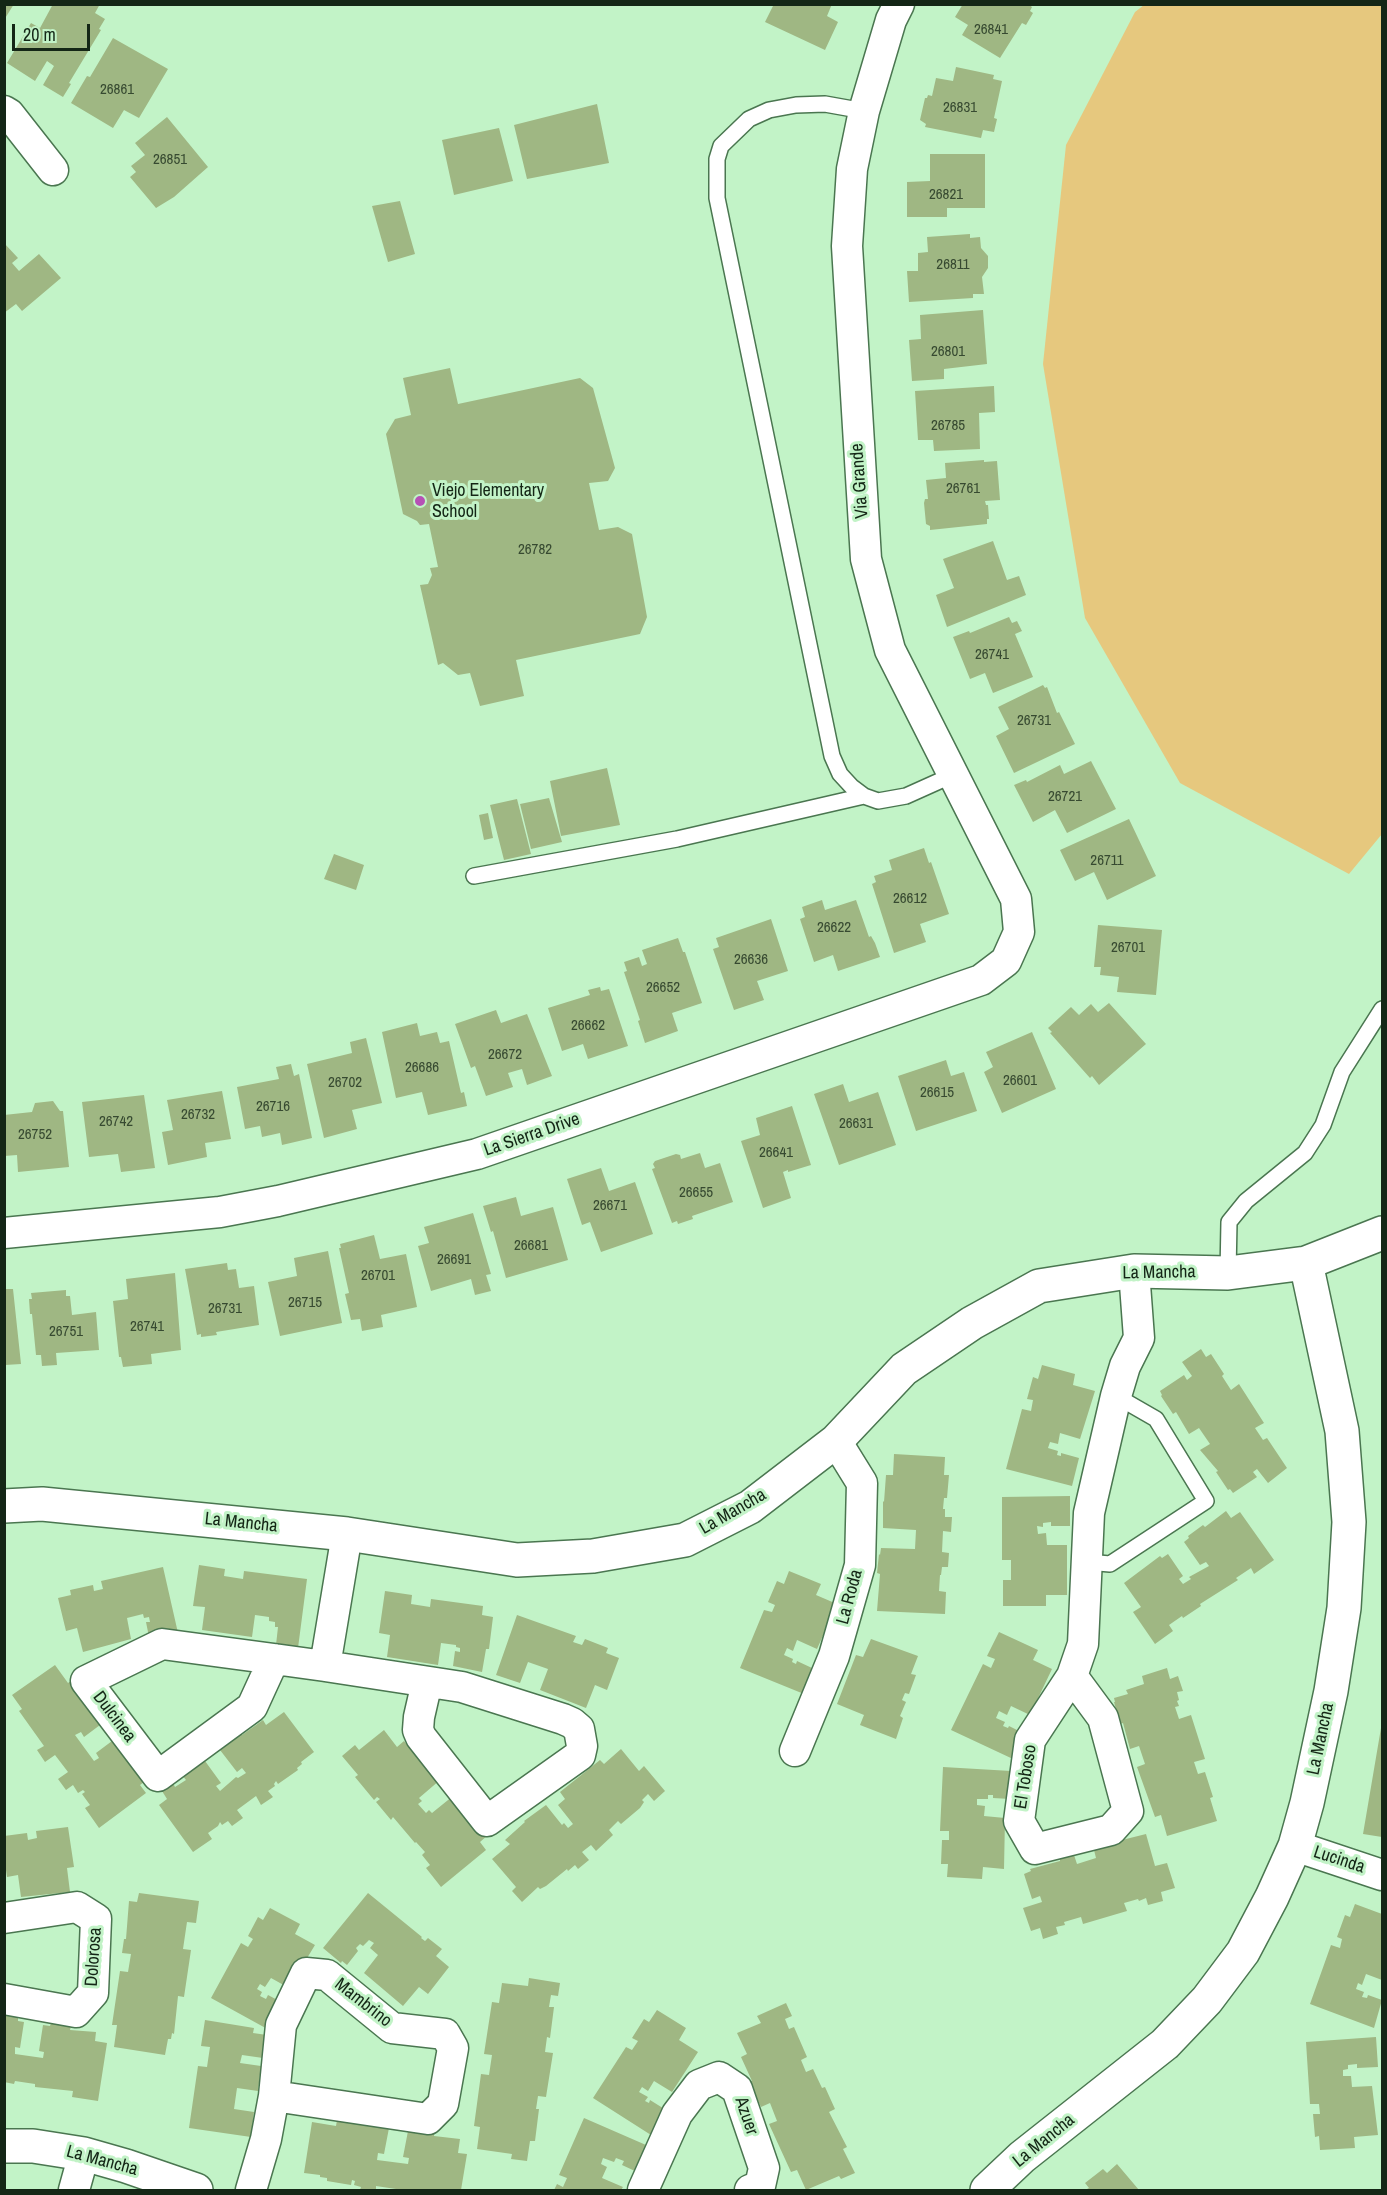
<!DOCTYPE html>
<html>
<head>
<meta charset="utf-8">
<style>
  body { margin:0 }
  #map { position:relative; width:1387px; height:2195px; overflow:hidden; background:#c2f3c7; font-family:"Archivo Narrow",sans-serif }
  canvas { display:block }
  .frame { position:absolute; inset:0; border:6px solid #142616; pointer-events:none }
  .scale { position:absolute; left:12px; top:24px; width:78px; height:27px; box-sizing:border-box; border:3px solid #142616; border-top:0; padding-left:8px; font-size:18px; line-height:21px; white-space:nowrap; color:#142616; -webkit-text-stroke:4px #c2f3c7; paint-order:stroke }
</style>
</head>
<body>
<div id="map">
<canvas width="1387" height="2195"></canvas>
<div class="frame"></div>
<div class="scale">20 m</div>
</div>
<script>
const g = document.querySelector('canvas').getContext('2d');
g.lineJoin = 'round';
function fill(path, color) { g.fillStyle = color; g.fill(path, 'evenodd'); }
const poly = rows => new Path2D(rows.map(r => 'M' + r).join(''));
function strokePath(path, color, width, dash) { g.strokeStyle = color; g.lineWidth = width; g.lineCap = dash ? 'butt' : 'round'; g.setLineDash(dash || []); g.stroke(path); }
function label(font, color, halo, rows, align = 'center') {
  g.font = font + ' "Archivo Narrow",sans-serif'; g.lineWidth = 6; g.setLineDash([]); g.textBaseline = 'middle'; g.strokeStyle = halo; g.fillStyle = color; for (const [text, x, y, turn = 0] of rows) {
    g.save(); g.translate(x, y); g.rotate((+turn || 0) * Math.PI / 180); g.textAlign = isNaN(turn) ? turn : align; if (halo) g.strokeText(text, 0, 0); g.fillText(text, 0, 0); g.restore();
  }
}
fill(poly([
  [1144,5,1382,5,1382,834,1349,874,1180,783,1085,618,1043,364,1066,145,1135,12]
]), '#e6c87e');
fill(poly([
  [4,4,14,4,4,20],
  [53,4,100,4,95,13,105,19,99,29,101,30,69,83,71,84,63,97,43,85,54,66,47,61,35,81,7,63,31,23,40,28],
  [774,4,832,4,827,16,838,22,825,50,765,22],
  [963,4,1028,4,1032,7,1030,11,1033,13,1026,25,1022,23,1000,58,962,35,968,25,955,17],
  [113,38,168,69,139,118,124,110,113,128,71,103,87,76,90,77],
  [956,67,994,75,993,79,1002,81,994,118,997,119,994,132,983,130,981,138,925,127,926,124,920,120,925,98,927,98,928,95,932,96,936,78,953,81],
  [597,104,609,163,527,179,514,125],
  [167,117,208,167,174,197,156,208,130,177,136,172,131,166,145,155,135,143],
  [499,128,513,181,454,195,442,140],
  [930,154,985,154,985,208,947,208,947,217,907,217,907,182,930,181],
  [400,201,415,254,388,262,372,206],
  [970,234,970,238,980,237,981,248,988,256,988,268,982,277,984,294,973,294,973,298,909,302,907,271,918,271,918,253,928,252,927,237],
  [4,243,18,258,12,263,19,271,39,254,61,278,22,311,16,304,4,313],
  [983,310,987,364,944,369,944,379,912,381,909,340,921,339,920,315],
  [450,368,458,404,580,378,593,388,615,468,608,481,589,483,599,530,618,527,632,534,647,617,640,634,516,660,524,696,480,706,470,673,458,675,443,663,438,665,420,585,428,584,432,575,430,568,438,567,429,524,420,525,417,521,403,514,386,434,395,419,411,415,403,378],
  [994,386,995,412,979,413,980,449,934,451,933,440,918,440,915,391],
  [984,460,984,462,997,461,1000,500,985,501,986,505,988,505,989,519,987,519,987,524,930,530,930,526,926,524,924,503,925,499,928,499,926,480,946,478,945,463],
  [993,541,1007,580,1019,576,1026,595,947,627,936,595,954,588,943,559],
  [1009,617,1012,623,1017,621,1022,631,1015,634,1033,677,993,693,985,673,970,679,953,637,969,631,970,633],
  [1043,685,1045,688,1047,687,1057,713,1059,712,1075,744,1014,773,996,736,1009,729,998,707],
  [1091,761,1116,809,1067,833,1055,810,1033,822,1014,785,1026,780,1027,782,1060,765,1064,774],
  [607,768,620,825,561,836,550,781],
  [549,798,562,842,531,849,520,804],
  [517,799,531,854,504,860,490,805],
  [488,813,493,838,484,840,479,815],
  [1129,819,1156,876,1107,900,1094,872,1075,881,1060,850],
  [924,848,929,863,931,862,949,914,920,924,926,942,894,953,872,884,876,882,874,876,892,870,889,860],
  [334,854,364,865,356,890,324,879],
  [822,900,825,910,856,900,869,937,871,936,875,943,880,957,838,971,833,955,814,962,800,919,805,917,802,907],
  [771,919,788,971,757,981,764,1000,734,1010,713,949,719,947,716,938],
  [1098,925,1162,930,1156,995,1117,992,1119,977,1100,975,1101,967,1094,967],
  [678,938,683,952,685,952,702,1003,672,1013,678,1031,645,1043,638,1021,640,1020,624,972,627,971,624,962,639,957,642,966,647,964,642,950],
  [600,987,601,991,609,989,628,1046,588,1059,583,1044,562,1051,548,1008,590,995,588,990],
  [1109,1003,1146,1044,1099,1085,1092,1076,1090,1078,1050,1033,1052,1032,1048,1028,1071,1007,1079,1015,1091,1004,1098,1012],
  [496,1010,501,1023,527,1014,552,1076,527,1085,522,1069,508,1073,513,1087,486,1096,475,1066,471,1068,455,1024],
  [417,1023,420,1036,437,1032,440,1043,449,1041,461,1093,464,1092,467,1106,428,1115,422,1092,396,1098,382,1032],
  [1032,1032,1056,1089,1002,1113,984,1072,993,1067,986,1052],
  [366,1038,382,1103,352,1110,357,1129,324,1138,307,1064,352,1053,350,1042],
  [946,1060,951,1076,964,1072,977,1111,916,1131,898,1076],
  [291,1064,294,1076,299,1074,312,1138,282,1145,280,1133,262,1137,260,1126,245,1129,237,1087,279,1079,276,1067],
  [843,1084,849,1102,878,1092,896,1145,839,1165,814,1094],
  [222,1091,231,1139,205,1143,207,1157,168,1165,162,1132,173,1130,167,1100],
  [144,1095,155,1168,121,1172,118,1154,89,1157,82,1102],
  [53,1101,60,1111,63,1111,69,1167,18,1172,17,1155,4,1156,4,1115,32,1112,35,1103],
  [792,1106,811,1165,788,1172,788,1170,783,1172,791,1198,763,1208,741,1141,760,1135,756,1118],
  [700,1153,705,1168,720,1163,733,1202,692,1216,693,1219,678,1224,677,1221,672,1223,652,1169,655,1168,653,1164,655,1161,676,1154,680,1155,681,1159],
  [601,1168,609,1191,635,1182,653,1234,601,1252,590,1222,582,1225,567,1179],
  [516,1197,521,1216,553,1207,568,1260,506,1278,493,1231,491,1232,483,1206],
  [473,1213,491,1274,486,1275,491,1291,475,1295,471,1279,431,1291,418,1246,429,1243,424,1227],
  [374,1235,380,1259,406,1254,417,1307,381,1315,383,1327,362,1331,360,1319,351,1320,345,1294,349,1293,339,1248,341,1248,340,1244],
  [328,1251,342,1323,280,1336,268,1282,297,1276,294,1258],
  [227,1263,228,1270,236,1269,239,1288,254,1286,259,1325,216,1332,217,1335,201,1337,201,1334,197,1335,185,1269],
  [175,1273,181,1350,151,1354,152,1364,123,1367,121,1357,119,1357,113,1301,128,1299,126,1279],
  [5,1289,13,1289,21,1364,5,1365],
  [66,1290,66,1296,70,1296,72,1315,96,1312,99,1350,56,1353,57,1365,42,1366,41,1355,36,1355,32,1314,30,1314,29,1299,32,1299,31,1293],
  [1201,1349,1206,1357,1211,1354,1224,1374,1222,1376,1231,1390,1239,1384,1264,1423,1255,1428,1263,1440,1267,1438,1287,1468,1268,1483,1257,1469,1253,1472,1257,1477,1233,1493,1230,1489,1228,1490,1216,1472,1218,1471,1200,1450,1210,1444,1199,1428,1189,1434,1176,1412,1173,1414,1161,1396,1162,1395,1160,1391,1184,1375,1187,1380,1192,1376,1182,1362],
  [1042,1365,1075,1374,1073,1385,1095,1391,1080,1439,1060,1433,1058,1444,1050,1442,1048,1448,1058,1451,1057,1455,1061,1456,1061,1453,1079,1458,1072,1486,1006,1469,1022,1409,1031,1411,1033,1400,1027,1399,1033,1377,1038,1379],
  [894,1454,945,1457,944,1475,949,1475,947,1498,944,1498,943,1509,945,1509,945,1517,952,1517,951,1532,943,1531,942,1552,949,1553,948,1567,942,1567,941,1575,940,1575,939,1591,946,1592,945,1614,877,1611,880,1574,877,1573,879,1554,880,1555,881,1548,915,1549,916,1530,883,1528,883,1501,884,1502,886,1475,893,1475],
  [1070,1496,1070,1526,1051,1526,1051,1522,1043,1523,1043,1527,1037,1526,1038,1534,1046,1533,1047,1545,1067,1545,1067,1595,1046,1595,1046,1606,1003,1606,1003,1580,1011,1580,1011,1560,1002,1560,1002,1497],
  [1226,1511,1231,1518,1240,1512,1274,1560,1254,1574,1251,1568,1236,1578,1238,1580,1200,1604,1201,1606,1183,1618,1182,1616,1169,1625,1173,1631,1155,1644,1133,1612,1141,1607,1124,1583,1160,1556,1162,1558,1168,1554,1183,1576,1179,1579,1183,1584,1191,1579,1189,1577,1209,1566,1206,1562,1200,1565,1184,1542,1189,1538,1188,1536,1203,1525,1205,1527],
  [199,1565,225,1569,224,1576,243,1579,244,1571,307,1579,298,1648,276,1645,278,1627,275,1627,275,1622,269,1621,269,1617,255,1615,252,1637,202,1630,205,1607,193,1606],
  [163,1567,178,1633,149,1637,146,1622,150,1622,149,1617,144,1618,143,1614,127,1618,131,1639,83,1652,77,1628,66,1631,58,1598,71,1595,70,1590,93,1585,94,1591,103,1589,101,1581],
  [789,1571,821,1584,816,1595,837,1604,817,1649,797,1640,793,1651,787,1648,784,1655,793,1659,792,1662,796,1664,797,1661,812,1668,811,1671,813,1672,804,1694,740,1668,764,1610,772,1612,775,1605,768,1602,777,1581,784,1584],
  [385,1591,412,1595,411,1604,430,1607,431,1599,483,1606,482,1615,493,1617,489,1649,486,1649,482,1672,453,1666,455,1651,460,1652,460,1648,456,1647,456,1645,441,1643,438,1665,387,1657,390,1635,379,1633],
  [517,1615,576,1636,573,1642,582,1645,585,1639,608,1648,606,1653,619,1658,607,1690,595,1685,586,1708,540,1690,548,1669,528,1662,520,1683,496,1675],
  [999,1632,1038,1650,1033,1660,1052,1669,1030,1715,1011,1706,1007,1715,999,1711,996,1718,1005,1722,1003,1726,1008,1728,1009,1726,1025,1734,1013,1759,951,1730,983,1664,991,1668,995,1659,987,1656],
  [871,1639,918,1656,911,1674,916,1675,909,1694,905,1693,902,1700,906,1702,900,1716,903,1718,896,1739,860,1725,864,1715,837,1704,856,1655,863,1657],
  [55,1665,68,1683,71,1681,104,1722,84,1737,81,1732,75,1735,94,1761,99,1758,96,1753,116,1738,148,1779,140,1785,146,1793,99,1828,85,1808,90,1805,82,1794,85,1792,83,1790,78,1793,73,1785,66,1790,58,1779,68,1772,55,1755,45,1762,37,1750,44,1746,19,1711,22,1709,12,1695],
  [1167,1668,1170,1679,1178,1676,1183,1691,1177,1692,1179,1700,1177,1701,1179,1706,1175,1707,1179,1719,1191,1715,1205,1759,1194,1762,1198,1774,1205,1772,1213,1797,1210,1798,1217,1821,1167,1836,1161,1815,1155,1817,1137,1767,1145,1764,1139,1746,1130,1749,1123,1723,1120,1724,1114,1702,1115,1702,1114,1698,1128,1694,1126,1690,1144,1684,1142,1676],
  [284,1712,314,1752,301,1762,302,1764,297,1768,298,1770,278,1784,276,1781,274,1784,275,1786,268,1791,273,1797,261,1805,256,1796,237,1810,243,1818,232,1826,228,1821,222,1825,220,1822,218,1826,208,1833,212,1839,193,1852,159,1805,167,1799,162,1791,173,1783,175,1787,186,1780,182,1775,205,1761,221,1783,216,1786,220,1791,236,1777,238,1778,246,1773,242,1768,237,1772,220,1750,225,1746,224,1744,240,1733,242,1735,263,1720,266,1725],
  [1381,1728,1382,1728,1382,1837,1363,1834],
  [384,1730,397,1747,404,1741,421,1762,425,1759,440,1780,419,1798,422,1801,418,1804,426,1813,429,1810,432,1813,453,1796,488,1835,480,1842,486,1850,441,1887,426,1868,430,1865,422,1855,425,1852,416,1842,415,1843,393,1817,391,1820,376,1802,380,1799,377,1797,374,1800,355,1777,358,1775,342,1756,355,1745,359,1750],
  [621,1749,639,1771,644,1766,665,1791,654,1801,648,1794,642,1800,644,1802,640,1808,621,1824,618,1821,609,1830,613,1835,596,1851,591,1845,582,1852,589,1860,578,1869,575,1865,568,1871,567,1869,546,1886,540,1889,538,1887,522,1902,512,1891,516,1887,492,1859,510,1844,505,1840,525,1822,524,1821,546,1805,562,1825,564,1823,568,1828,573,1824,558,1805,565,1799,560,1792,600,1760,604,1764],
  [943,1767,1011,1771,1010,1799,993,1798,993,1795,988,1795,988,1799,977,1799,977,1805,985,1806,984,1816,1005,1818,1004,1869,983,1867,982,1879,947,1877,948,1864,941,1864,942,1840,949,1840,949,1831,940,1831],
  [68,1827,74,1867,67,1868,70,1892,21,1897,18,1875,7,1877,6,1870,4,1870,4,1836,27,1833,28,1840,37,1838,36,1831],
  [1146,1834,1155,1866,1167,1863,1175,1888,1161,1892,1163,1901,1148,1905,1146,1898,1139,1901,1138,1899,1124,1903,1127,1911,1083,1924,1081,1917,1064,1922,1065,1925,1056,1927,1058,1934,1043,1939,1040,1928,1031,1931,1023,1908,1042,1902,1040,1896,1032,1899,1024,1874,1031,1871,1030,1869,1060,1861,1060,1859,1074,1855,1077,1864,1096,1858,1094,1850,1118,1841],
  [139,1893,199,1901,196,1923,187,1922,183,1949,191,1950,184,1997,178,1996,174,2034,172,2033,171,2039,168,2039,165,2055,114,2047,117,2025,112,2025,120,1971,128,1972,131,1954,122,1953,124,1939,126,1939,129,1901,137,1902],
  [368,1893,422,1937,421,1938,425,1941,428,1938,442,1949,436,1956,449,1967,428,1994,419,1987,403,2006,364,1973,378,1955,370,1948,374,1943,369,1940,363,1946,360,1944,356,1948,358,1951,347,1965,342,1961,341,1963,323,1948],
  [1355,1904,1382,1914,1382,1980,1366,1974,1362,1985,1358,1983,1356,1989,1364,1992,1362,1997,1367,1998,1368,1995,1382,2000,1374,2028,1310,2004,1331,1945,1340,1948,1342,1939,1337,1937,1345,1915,1350,1917],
  [270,1908,300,1924,295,1934,315,1945,289,1988,271,1978,265,1987,260,1984,257,1989,262,1992,260,1996,266,1999,268,1995,283,2003,271,2031,211,1998,241,1943,248,1947,253,1939,248,1936,258,1917,263,1920],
  [529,1978,560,1983,558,1996,551,1995,549,2007,554,2007,550,2038,547,2037,545,2052,553,2053,546,2097,538,2096,536,2109,539,2109,535,2141,530,2141,527,2161,511,2159,512,2154,477,2149,480,2127,474,2126,481,2074,489,2075,492,2055,484,2054,492,2002,499,2003,502,1983,528,1986],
  [786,2003,792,2016,785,2019,789,2029,794,2027,807,2057,801,2060,806,2072,813,2069,822,2088,825,2087,835,2109,829,2112,847,2147,843,2149,855,2173,841,2179,839,2176,806,2190,797,2170,791,2172,769,2124,777,2121,770,2103,761,2107,749,2082,752,2081,741,2057,747,2054,737,2033,761,2023,757,2016],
  [657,2010,686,2028,679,2040,698,2052,672,2092,654,2081,648,2091,642,2087,639,2092,648,2097,645,2101,649,2103,650,2100,666,2110,651,2135,593,2098,626,2047,632,2050,638,2041,632,2038,644,2019,649,2022],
  [4,2015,18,2017,18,2021,24,2022,20,2048,15,2047,15,2054,43,2058,44,2052,39,2051,43,2025,50,2026,51,2023,71,2026,70,2030,96,2032,95,2041,107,2043,98,2101,72,2097,73,2091,35,2087,35,2084,15,2081,14,2084,4,2082],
  [205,2020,254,2028,253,2033,267,2035,263,2058,242,2055,240,2063,261,2066,258,2091,237,2088,234,2109,254,2112,251,2137,189,2128,198,2066,207,2067,210,2047,201,2046],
  [1376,2037,1378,2067,1357,2068,1357,2064,1348,2065,1348,2069,1343,2070,1343,2076,1351,2076,1352,2087,1372,2086,1378,2135,1354,2137,1355,2148,1320,2150,1319,2136,1315,2137,1313,2114,1320,2114,1319,2104,1310,2104,1306,2042],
  [584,2118,646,2145,635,2171,622,2165,624,2161,616,2158,614,2162,603,2158,601,2164,607,2167,602,2178,623,2187,621,2190,554,2190,557,2184,563,2187,567,2178,559,2175],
  [337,2120,389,2128,384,2154,378,2153,377,2160,408,2164,409,2158,403,2157,408,2131,414,2132,414,2130,434,2133,434,2136,460,2139,458,2153,467,2154,461,2190,396,2190,396,2189,376,2186,376,2190,360,2190,361,2187,354,2185,355,2181,352,2180,351,2185,327,2181,327,2178,320,2177,320,2175,304,2173,312,2122,336,2126],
  [1117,2164,1139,2190,1085,2190,1089,2188,1085,2183,1103,2169,1107,2173]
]), '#9fb783');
const service = poly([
  [864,111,825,104,796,105,769,110,749,119,721,146,717,159,717,198,832,756,840,774,852,787,864,796,878,801,906,796,955,774],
  [474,876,677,839,864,796],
  [1228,1273,1229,1222,1246,1201,1305,1153,1323,1125,1342,1072,1382,1009],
  [1087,1562,1110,1564,1206,1501,1156,1419,1116,1396]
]);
const minor = poly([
  [4,111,9,114,53,170],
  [4,1233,220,1212,278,1201,477,1154,981,980,1006,961,1019,932,1016,899,890,650,866,559,847,246,852,169,864,111,891,20,899,4],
  [274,1659,252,1707,158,1776,86,1681,162,1644,274,1659,325,1666,347,1534],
  [325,1666,462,1687,563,1719,572,1723,579,1729,582,1746,580,1755,487,1821,421,1737,418,1730,419,1717,427,1682],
  [1072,1676,1103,1718,1128,1811,1111,1830,1035,1849,1019,1821,1030,1740,1072,1676,1083,1644,1089,1513,1116,1396,1125,1366,1139,1338,1134,1271],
  [795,1751,834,1656,860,1565,862,1483,836,1441],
  [1295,1846,1382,1875],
  [4,1918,77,1907,96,1919,93,1993,76,2012,4,1999],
  [74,2190,84,2154],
  [251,2190,266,2139,274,2096,281,2025,306,1973,327,1975,392,2028,445,2034,453,2048,443,2104,428,2119,274,2096],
  [643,2190,677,2114,699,2085,719,2077,737,2089,764,2168,760,2186,750,2190]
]);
const tertiary = poly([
  [4,1506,42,1504,347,1534,517,1560,593,1556,685,1540,750,1507,836,1441,904,1369,972,1323,1039,1286,1134,1271,1228,1273,1306,1263,1382,1233],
  [4,2146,33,2146,84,2154,126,2166,196,2190],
  [987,2190,1022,2157,1165,2044,1207,2000,1243,1952,1272,1897,1295,1846,1307,1803,1331,1691,1344,1608,1349,1522,1342,1431,1306,1263]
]);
strokePath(service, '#4a7650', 18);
strokePath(minor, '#4a7650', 33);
strokePath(tertiary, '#4a7650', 36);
strokePath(service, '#fff', 15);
strokePath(minor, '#fff', 30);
strokePath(tertiary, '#fff', 33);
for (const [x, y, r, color] of [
  [420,501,6,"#b650b5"]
]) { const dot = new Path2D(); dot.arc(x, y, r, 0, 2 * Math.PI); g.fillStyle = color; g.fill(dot); strokePath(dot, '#c2f3c7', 2); }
label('15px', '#374a31', null, [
  ["26841",991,30],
  ["26861",117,90],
  ["26831",960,108],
  ["26851",170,160],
  ["26821",946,195],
  ["26811",953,265],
  ["26801",948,352],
  ["26785",948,426],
  ["26761",963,489],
  ["26782",535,550],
  ["26741",992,655],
  ["26731",1034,721],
  ["26721",1065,797],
  ["26711",1107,861],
  ["26612",910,899],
  ["26622",834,928],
  ["26701",1128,948],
  ["26636",751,960],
  ["26652",663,988],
  ["26662",588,1026],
  ["26672",505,1055],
  ["26686",422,1068],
  ["26601",1020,1081],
  ["26702",345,1083],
  ["26615",937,1093],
  ["26716",273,1107],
  ["26732",198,1115],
  ["26742",116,1122],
  ["26631",856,1124],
  ["26752",35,1135],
  ["26641",776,1153],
  ["26655",696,1193],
  ["26671",610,1206],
  ["26681",531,1246],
  ["26691",454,1260],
  ["26701",378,1276],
  ["26715",305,1303],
  ["26731",225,1309],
  ["26741",147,1327],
  ["26751",66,1332]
]);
label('18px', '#142616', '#c2f3c7', [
  ["Via Grande",860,481,-94],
  ["La Sierra Drive",532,1135,-19],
  ["La Mancha",1159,1273,-1],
  ["La Mancha",733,1512,-30],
  ["La Mancha",241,1523,6],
  ["La Roda",850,1597,-75],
  ["Dulcinea",114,1717,53],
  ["La Mancha",1321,1739,-78],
  ["El Toboso",1026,1777,-81],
  ["Lucinda",1339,1860,18],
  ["Dolorosa",94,1957,-86],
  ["Mambrino",363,2003,38],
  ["Azuer",746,2116,71],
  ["La Mancha",1044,2141,-39],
  ["La Mancha",102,2161,15]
]);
label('18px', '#142616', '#c2f3c7', [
  ["Viejo Elementary",432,491],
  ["School",432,512]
], 'left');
</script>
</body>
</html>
